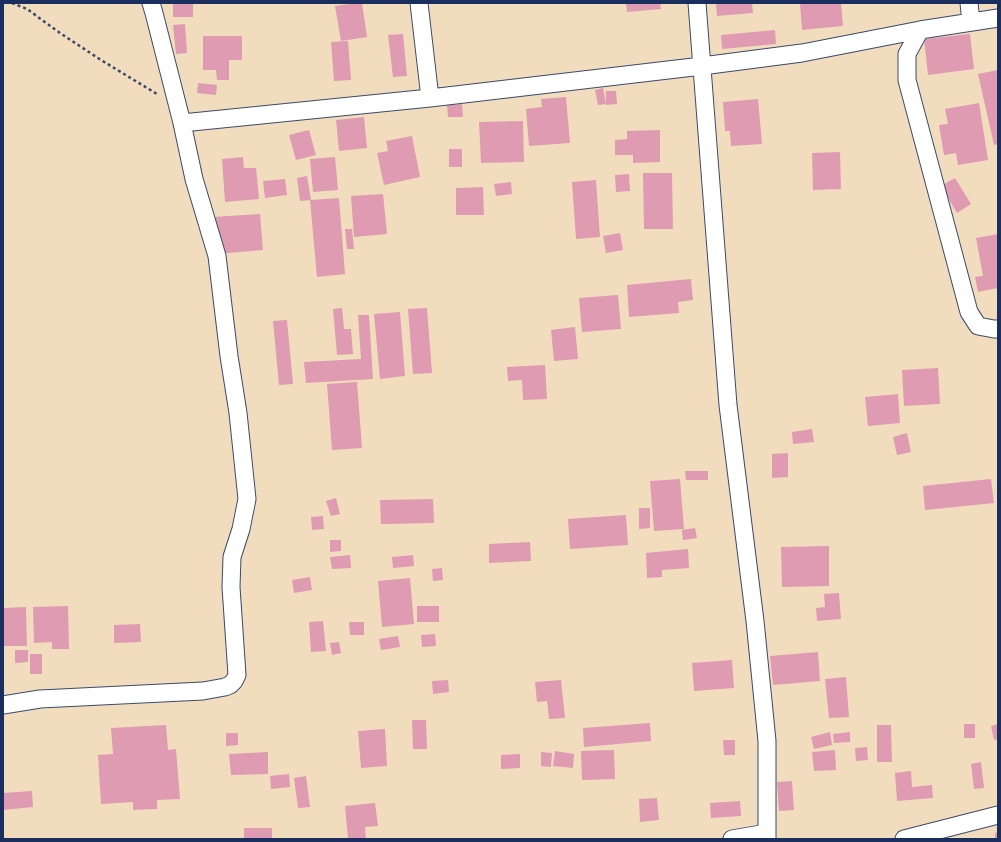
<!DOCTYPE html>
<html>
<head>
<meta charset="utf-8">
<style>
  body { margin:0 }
  #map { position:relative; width:1001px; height:842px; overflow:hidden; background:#f1ddbe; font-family:Itim,sans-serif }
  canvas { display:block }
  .frame { position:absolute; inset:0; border:4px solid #1b2f5e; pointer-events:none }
</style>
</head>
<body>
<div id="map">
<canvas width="1001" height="842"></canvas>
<div class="frame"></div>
</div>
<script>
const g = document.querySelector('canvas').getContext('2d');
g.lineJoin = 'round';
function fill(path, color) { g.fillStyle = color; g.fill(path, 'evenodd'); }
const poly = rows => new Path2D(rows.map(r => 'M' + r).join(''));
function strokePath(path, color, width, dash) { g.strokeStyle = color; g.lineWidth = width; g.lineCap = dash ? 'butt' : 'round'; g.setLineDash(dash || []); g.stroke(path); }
fill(poly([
  [173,3,193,3,193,17,173,17],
  [358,3,362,3,367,37,341,41,335,6],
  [626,3,660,3,661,9,627,12],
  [716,3,752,3,753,13,717,16],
  [800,3,841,3,843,26,802,30],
  [185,24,187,53,176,54,173,25],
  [775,30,776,44,722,49,721,35],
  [403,34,407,76,393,77,388,35],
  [970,34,974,69,928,75,924,39],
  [203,36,242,36,242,60,229,60,229,80,217,80,216,70,203,70],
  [348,41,351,80,334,81,331,42],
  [998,70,998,144,994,145,978,74],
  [198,83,217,85,216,95,197,93],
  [603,88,606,104,598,105,595,90],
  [606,91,616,91,617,104,606,105],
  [566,97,570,143,529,146,526,109,542,107,541,99],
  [758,99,762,144,731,146,730,131,725,131,723,102],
  [979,103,988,160,958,165,956,153,944,155,939,125,948,124,945,109],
  [462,104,463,117,448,117,447,105],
  [364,117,367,148,339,151,336,120],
  [523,121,524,162,481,163,479,122],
  [309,130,316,155,296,160,289,135],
  [660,130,660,162,633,163,633,155,615,155,615,140,627,139,627,131],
  [412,136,420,177,384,185,377,153,388,151,386,141],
  [449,149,462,149,462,167,449,167],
  [840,152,841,189,813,190,812,153],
  [243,157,244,168,256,168,259,199,225,202,222,159],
  [335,157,338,190,313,192,310,159],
  [643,173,672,173,673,229,644,229],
  [629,174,630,191,616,192,615,175],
  [307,176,311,200,300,201,297,178],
  [955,178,971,204,957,213,941,186],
  [285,179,287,195,265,198,263,181],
  [596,180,600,237,576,239,572,182],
  [511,182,512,194,496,196,494,184],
  [483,187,484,215,456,215,456,188],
  [383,194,387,234,354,237,351,196],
  [339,198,345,274,317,277,310,200],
  [260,214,263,250,216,254,213,217],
  [345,229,352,229,354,249,347,249],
  [620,233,623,250,606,253,603,236],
  [998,234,998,288,978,292,975,277,983,276,976,238],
  [691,279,693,300,678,302,679,313,629,317,627,285],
  [618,295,621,329,582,332,579,298],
  [342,308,344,329,351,329,353,354,337,355,333,309],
  [427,308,432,373,413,374,408,309],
  [400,312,405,376,380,379,374,314],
  [358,315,369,315,373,379,306,383,304,362,361,359],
  [287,320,293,384,279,385,273,321],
  [575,327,578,359,554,361,551,330],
  [545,365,547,399,523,400,522,380,508,381,507,367],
  [938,368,940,404,904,406,902,370],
  [357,382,362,448,332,450,327,384],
  [898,394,900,423,868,426,865,397],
  [812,429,814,442,793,444,792,432],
  [907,433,911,452,897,455,893,437],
  [788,453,788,477,772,478,772,454],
  [685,471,708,471,708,480,686,480],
  [680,479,684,529,654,531,650,481],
  [991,479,994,503,925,510,923,486],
  [336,498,340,514,331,516,326,501],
  [433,499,434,523,381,524,380,500],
  [639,508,650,508,650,528,639,529],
  [626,515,628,545,570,549,568,519],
  [323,516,324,529,312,530,311,517],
  [695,528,697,538,683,540,682,530],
  [330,540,341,540,341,551,330,552],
  [530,542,531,561,489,563,489,544],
  [829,546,829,586,782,587,781,547],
  [688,549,689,568,662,570,662,577,647,578,646,553],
  [350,555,351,568,332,569,330,557],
  [413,555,414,566,393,568,392,557],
  [442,568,443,580,433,581,432,569],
  [310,577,312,590,294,593,292,580],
  [410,578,414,624,382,627,378,581],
  [839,593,841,619,817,621,816,608,825,607,824,594],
  [68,606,69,649,52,649,52,642,34,643,33,607],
  [417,606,439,606,439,622,417,622],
  [26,607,27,646,3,646,3,608],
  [323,621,326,651,311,652,309,622],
  [349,622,364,622,364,635,350,635],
  [140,624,141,642,114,643,114,625],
  [435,634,436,646,422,647,421,635],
  [398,636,400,647,381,650,379,639],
  [339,642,341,653,332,655,330,643],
  [15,650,28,650,28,662,15,663],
  [818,652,820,681,773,685,770,656],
  [30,654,42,654,42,674,30,674],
  [732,660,734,688,694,691,692,663],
  [846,677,849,717,829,718,825,679],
  [448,680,449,692,433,694,432,681],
  [561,680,565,718,549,719,547,701,537,702,535,682],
  [412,720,426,720,427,749,413,749],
  [650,723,651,741,584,747,583,728],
  [964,724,975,724,975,738,964,738],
  [998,724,998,739,994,740,991,726],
  [166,725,168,750,176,749,180,799,157,800,157,809,133,810,133,802,101,804,98,755,113,754,111,728],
  [877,725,891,725,892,762,877,762],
  [385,729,387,766,361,768,358,731],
  [830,732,832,745,814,749,811,737],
  [850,732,850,742,834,743,833,734],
  [226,733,238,733,238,745,226,746],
  [723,740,735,740,735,755,724,755],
  [867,747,868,760,856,761,855,748],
  [614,750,615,779,582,780,581,751],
  [835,750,836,770,814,771,812,752],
  [555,751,574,754,573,768,553,766],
  [268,752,268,774,231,775,229,754],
  [541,752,552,753,551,767,541,766],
  [520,754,520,768,501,769,501,755],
  [981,762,984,788,974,789,971,764],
  [911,771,912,787,932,785,933,798,897,801,895,773],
  [289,774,290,787,271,789,270,776],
  [306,776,310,807,298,808,294,778],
  [792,781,794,810,779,811,777,782],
  [32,791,33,807,3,810,3,793],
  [657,798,659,820,640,822,639,799],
  [740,801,741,816,711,818,710,803],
  [375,803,378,826,365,827,366,839,348,839,345,806],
  [244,828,272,828,272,839,244,839],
  [998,832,998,839,995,839,995,833]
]), '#de9bb1');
const minor = poly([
  [419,3,430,98],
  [697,3,728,405,755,621,767,741,767,839],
  [969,3,971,22],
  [920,30,907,54,907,80,969,312,978,326,994,329,998,329],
  [182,123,430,98,702,66,802,53,920,30,998,18],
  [3,705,40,699,203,691,225,687,230,685,234,681,237,675,231,587,232,557,241,529,247,499,238,413,229,356,217,256,194,179,182,123,154,13,151,3],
  [732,839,767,833],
  [904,839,998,815]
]);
strokePath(minor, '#3b496c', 19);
strokePath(poly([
  [12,3,27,9,60,33,101,60,157,94]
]), '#3b496c', 2.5, [3, 3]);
strokePath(minor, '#fff', 17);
</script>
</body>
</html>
